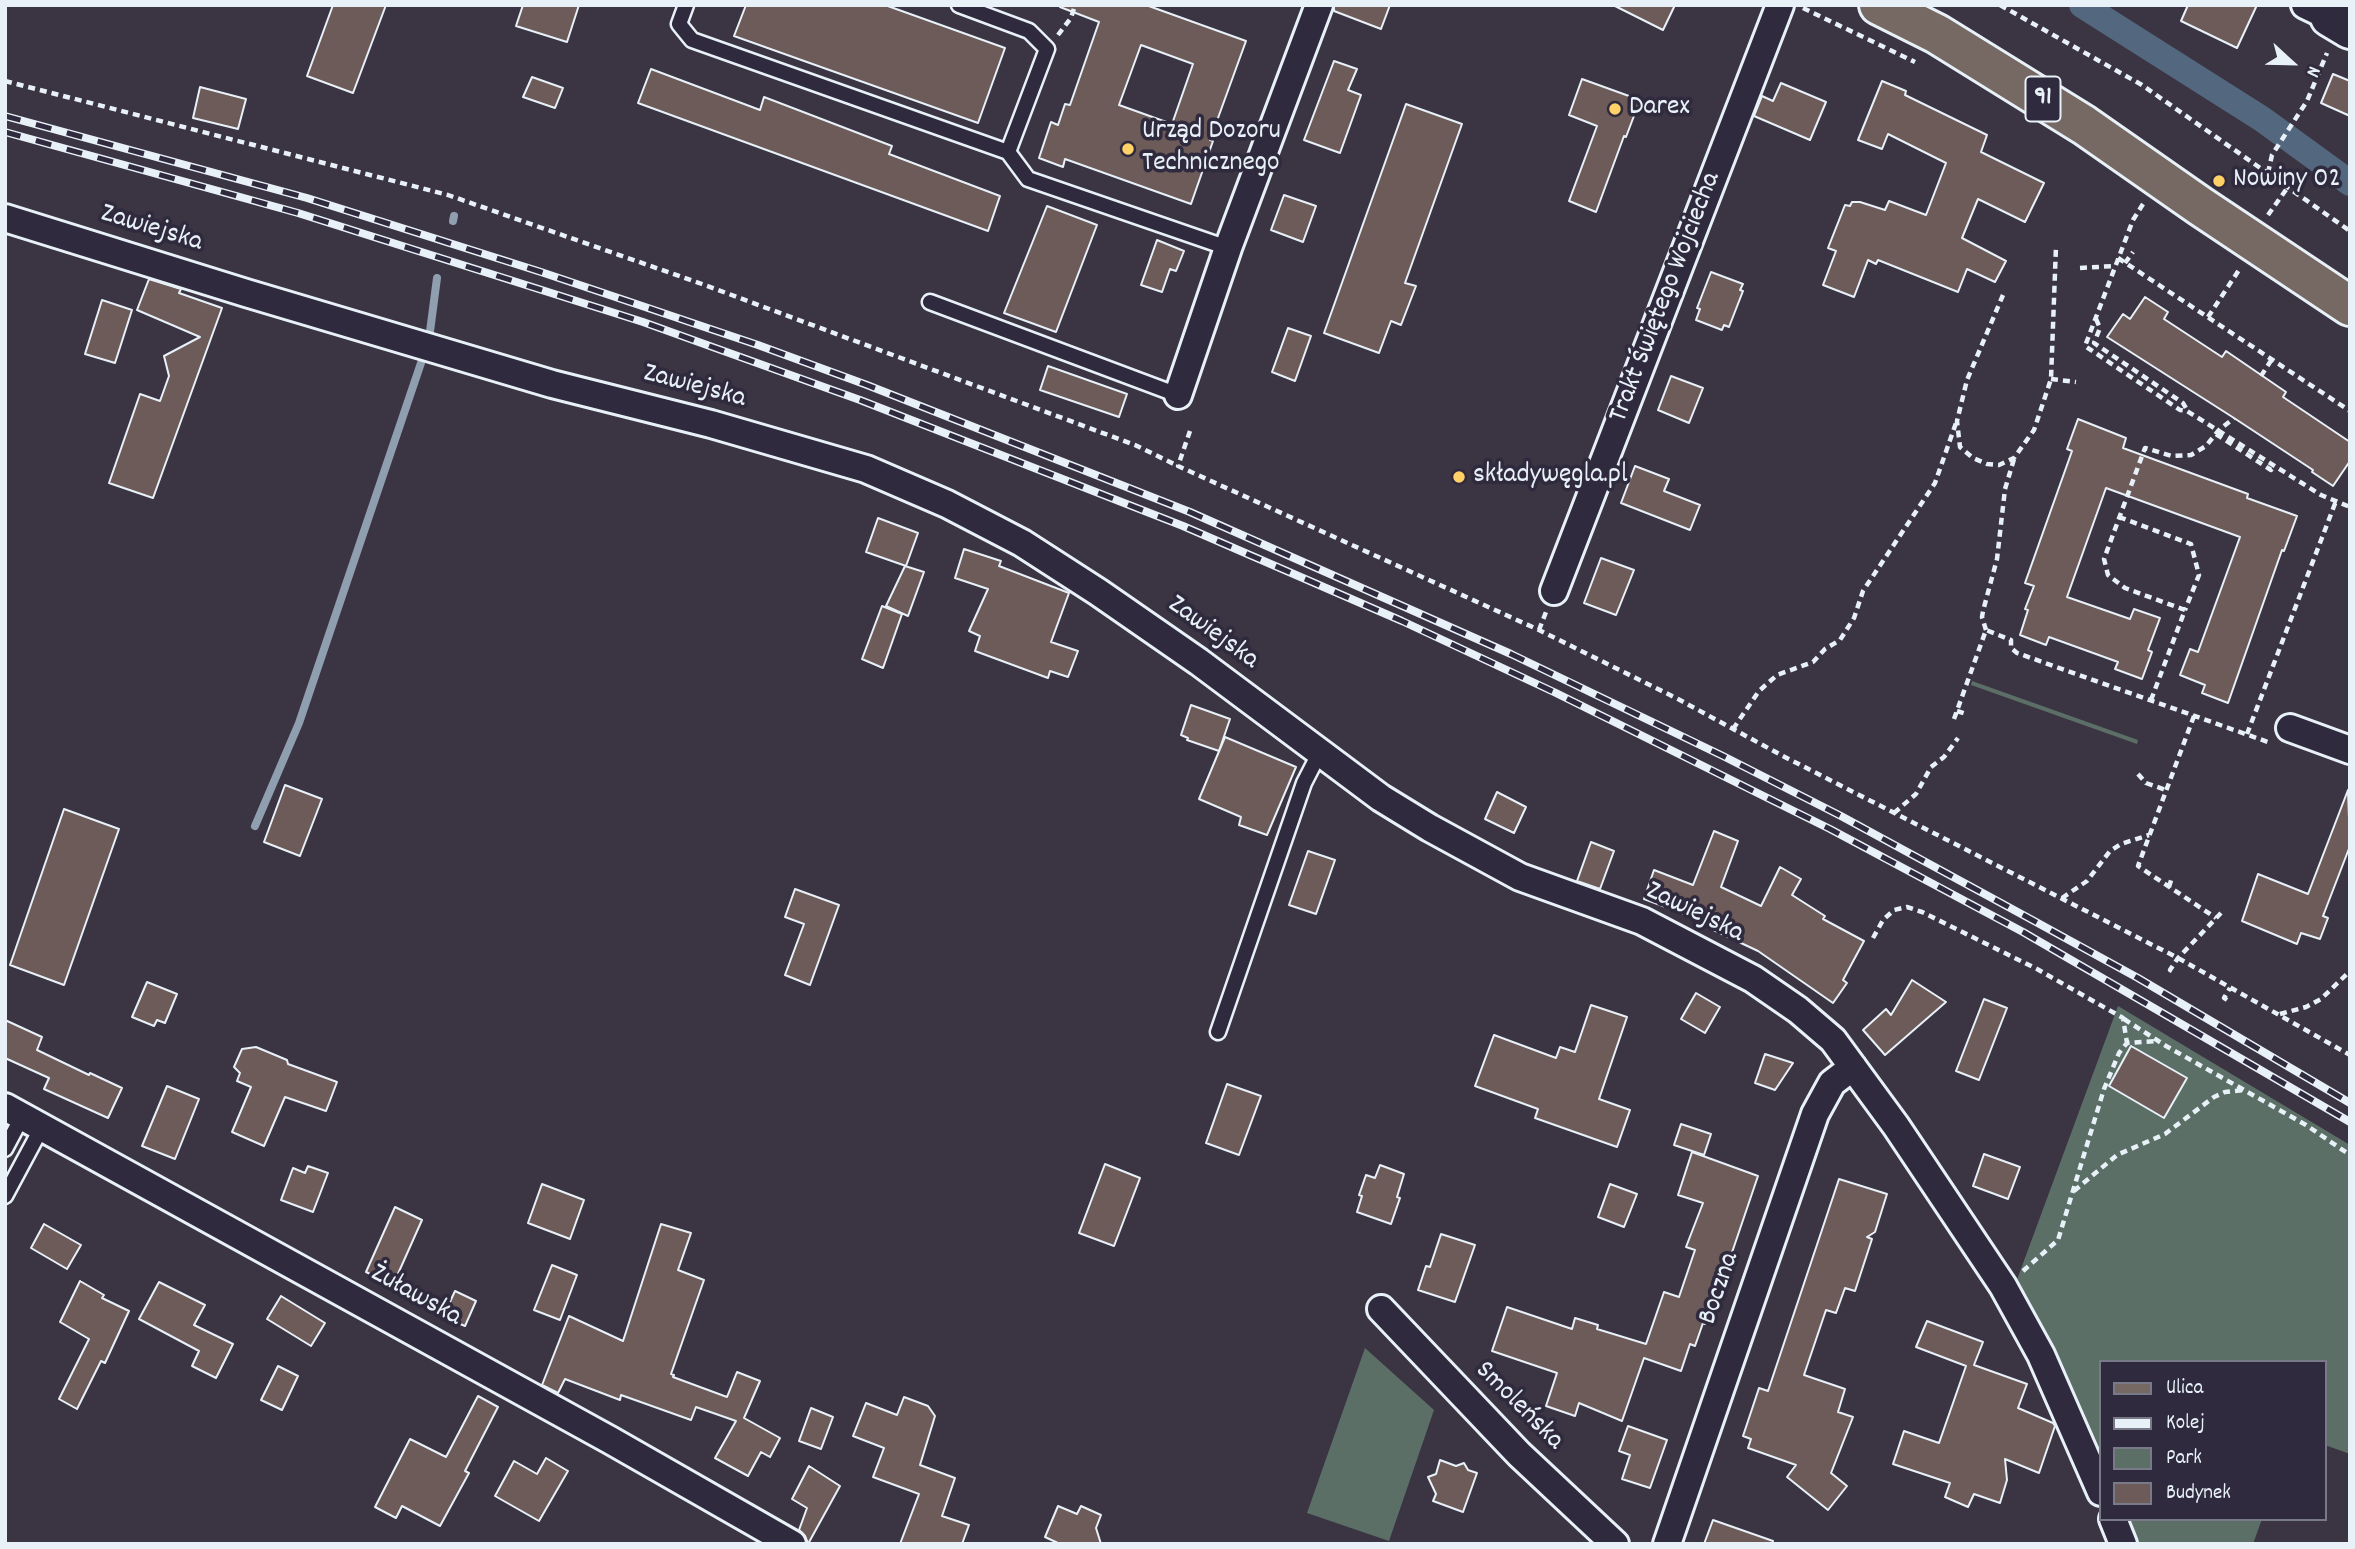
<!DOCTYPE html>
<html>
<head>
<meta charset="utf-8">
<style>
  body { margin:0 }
  #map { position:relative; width:2355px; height:1549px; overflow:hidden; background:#3b3443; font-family:Dekko,sans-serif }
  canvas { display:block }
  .frame { position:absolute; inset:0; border:7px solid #e8f1f8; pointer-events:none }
  .legend { position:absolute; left:2099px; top:1360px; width:228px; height:161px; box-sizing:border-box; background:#2f2a3d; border:2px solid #797a88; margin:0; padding:9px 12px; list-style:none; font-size:21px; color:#e8f1f8 }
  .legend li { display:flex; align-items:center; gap:14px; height:35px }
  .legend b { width:35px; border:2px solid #797a88 }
  .north { position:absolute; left:2257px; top:28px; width:70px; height:70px; -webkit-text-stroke:5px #2f2a3d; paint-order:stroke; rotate:112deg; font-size:19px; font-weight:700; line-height:28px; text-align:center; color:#e8f1f8 }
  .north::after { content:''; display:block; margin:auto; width:24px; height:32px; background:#e8f1f8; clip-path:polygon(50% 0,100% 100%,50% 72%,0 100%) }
</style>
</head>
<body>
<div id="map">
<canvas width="2355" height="1549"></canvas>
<div class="frame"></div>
<ul class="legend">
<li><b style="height:9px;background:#766964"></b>Ulica</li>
<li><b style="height:9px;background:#e8f1f8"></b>Kolej</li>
<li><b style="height:19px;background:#5b6f67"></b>Park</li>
<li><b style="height:19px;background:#6c5b59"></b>Budynek</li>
</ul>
<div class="north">N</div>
</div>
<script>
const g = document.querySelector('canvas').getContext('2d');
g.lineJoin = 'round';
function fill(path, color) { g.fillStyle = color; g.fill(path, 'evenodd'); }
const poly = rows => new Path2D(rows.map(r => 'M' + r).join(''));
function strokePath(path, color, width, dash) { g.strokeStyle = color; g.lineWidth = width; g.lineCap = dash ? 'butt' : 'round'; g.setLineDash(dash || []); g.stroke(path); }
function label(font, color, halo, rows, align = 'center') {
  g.font = font + ' Dekko,sans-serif'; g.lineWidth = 7; g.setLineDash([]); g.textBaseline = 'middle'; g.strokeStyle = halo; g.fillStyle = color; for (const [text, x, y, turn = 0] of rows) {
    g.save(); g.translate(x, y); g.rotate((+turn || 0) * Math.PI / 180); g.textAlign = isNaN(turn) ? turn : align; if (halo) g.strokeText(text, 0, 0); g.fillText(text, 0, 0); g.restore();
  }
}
fill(poly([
  [1972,681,2138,740,2137,744,1971,685],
  [2118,1006,2350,1145,2350,1454,2325,1445,2325,1362,2101,1362,2101,1467,2015,1285],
  [1365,1348,1434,1410,1389,1541,1307,1513],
  [2123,1519,2262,1519,2253,1544,2135,1544]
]), '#5b6f67');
strokePath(poly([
  [453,221,454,216],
  [429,339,437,278],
  [255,826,299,723,421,363]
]), '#8f9faf', 8);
strokePath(poly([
  [2082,5,2262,119,2350,183]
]), '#53687e', 26);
const building = poly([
  [333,5,386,5,353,93,307,76,333,5],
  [523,5,579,5,567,42,516,26,523,5],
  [746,5,885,5,1005,48,978,123,734,36,746,5],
  [1060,5,1146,5,1246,41,1210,140,1213,141,1191,204,1065,159,1063,167,1039,158,1051,122,1058,125,1065,104,1070,105,1099,22,1060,7,1060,5],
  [1141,45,1193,64,1172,124,1119,105,1141,45],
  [1334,5,1390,5,1381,29,1334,11,1334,5],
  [1613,5,1675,5,1663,30,1613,5],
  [2188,5,2257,5,2237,48,2181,21,2188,5],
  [1334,61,1357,69,1348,90,1361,95,1340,153,1304,140,1334,61],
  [651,69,760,110,764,97,892,146,889,154,1000,196,988,231,638,103,651,69],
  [2333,74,2350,81,2350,116,2321,103,2333,74],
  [532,77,563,88,555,108,523,97,532,77],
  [1582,79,1640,100,1626,137,1624,136,1596,212,1569,201,1597,126,1569,115,1582,79],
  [1882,81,1906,91,1905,95,1987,135,1981,152,2044,183,2025,222,1978,199,1962,238,2006,261,1995,282,1967,269,1958,292,1878,260,1876,264,1868,260,1854,297,1823,285,1836,251,1828,248,1845,205,1850,206,1852,202,1860,202,1885,210,1889,201,1926,215,1946,163,1888,134,1882,149,1858,140,1882,81],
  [1781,83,1826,102,1810,140,1754,116,1762,96,1773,101,1781,83],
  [200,87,246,99,238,129,193,118,200,87],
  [1406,104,1462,124,1405,283,1416,286,1401,325,1391,321,1379,353,1324,333,1406,104],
  [1284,195,1316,206,1303,242,1271,230,1284,195],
  [1047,206,1097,225,1056,332,1004,313,1047,206],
  [1157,240,1184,251,1176,271,1170,269,1162,292,1141,285,1157,240],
  [1711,272,1743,284,1740,290,1743,291,1729,327,1724,325,1722,330,1696,320,1700,309,1697,308,1711,272],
  [149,279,181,289,179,293,222,308,153,498,109,483,140,394,160,401,169,376,164,356,200,337,137,310,149,279],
  [2145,297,2168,312,2164,319,2222,357,2226,351,2286,392,2283,397,2350,442,2350,461,2333,486,2312,472,2313,470,2234,418,2107,337,2123,314,2130,319,2145,297],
  [102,300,132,310,115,363,85,354,102,300],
  [1288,328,1311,336,1295,381,1272,372,1288,328],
  [1048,366,1127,394,1119,417,1040,390,1048,366],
  [1671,376,1703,388,1689,423,1658,410,1671,376],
  [2078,419,2126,438,2123,448,2248,494,2247,498,2297,516,2284,551,2282,550,2228,703,2202,693,2205,685,2180,675,2190,649,2198,652,2240,537,2106,488,2067,597,2130,619,2134,609,2160,618,2148,650,2152,652,2142,679,2115,669,2118,662,2049,637,2046,645,2020,635,2028,610,2025,609,2034,586,2025,583,2072,451,2067,449,2078,419],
  [1635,466,1669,479,1664,491,1700,505,1690,530,1621,503,1635,466],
  [878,518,918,533,906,566,866,552,878,518],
  [964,549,1001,561,999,566,1069,593,1051,642,1078,651,1068,677,1050,671,1048,678,975,651,980,636,969,631,988,589,955,578,964,549],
  [1601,558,1634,570,1616,615,1584,603,1601,558],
  [905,566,924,572,908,616,886,606,905,566],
  [882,606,902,614,883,668,862,659,882,606],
  [1191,705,1230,719,1219,751,1187,740,1188,738,1181,735,1191,705],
  [1225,737,1296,767,1267,835,1239,825,1241,817,1199,799,1225,737],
  [285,785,322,799,300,856,264,842,285,785],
  [2348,790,2350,846,2323,916,2328,918,2320,939,2301,933,2297,944,2242,921,2258,874,2308,894,2348,790],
  [1497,792,1526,807,1514,833,1485,819,1497,792],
  [64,809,119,829,64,985,10,965,64,809],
  [1714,831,1738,841,1721,887,1761,906,1780,867,1801,879,1792,895,1825,916,1823,919,1864,941,1843,980,1847,983,1833,1003,1758,951,1709,928,1711,924,1644,899,1654,870,1693,885,1714,831],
  [1591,842,1614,851,1600,889,1577,881,1591,842],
  [1308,851,1335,860,1316,914,1289,905,1308,851],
  [795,889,839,905,810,985,785,975,804,924,785,917,795,889],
  [1912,980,1946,1002,1885,1055,1863,1030,1886,1009,1891,1015,1912,980],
  [147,982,177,994,165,1023,157,1020,154,1026,132,1017,147,982],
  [1696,993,1720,1007,1705,1033,1681,1019,1696,993],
  [1984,999,2007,1008,1979,1080,1956,1071,1984,999],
  [1591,1005,1627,1017,1599,1099,1630,1110,1617,1147,1535,1118,1538,1109,1475,1086,1494,1035,1556,1058,1560,1047,1575,1052,1591,1005],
  [5,1020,42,1037,37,1050,89,1075,90,1073,122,1088,108,1118,44,1089,49,1078,5,1058,5,1020],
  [2131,1046,2187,1078,2164,1118,2109,1086,2131,1046],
  [256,1047,287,1060,288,1064,337,1082,326,1111,285,1097,264,1146,232,1132,251,1087,237,1081,240,1073,234,1067,242,1049,256,1047],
  [1765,1054,1793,1063,1775,1090,1755,1083,1765,1054],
  [1227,1084,1261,1096,1239,1155,1206,1143,1227,1084],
  [167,1086,199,1099,175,1159,142,1146,167,1086],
  [1681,1124,1711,1134,1704,1155,1674,1145,1681,1124],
  [1692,1152,1758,1176,1724,1276,1705,1324,1703,1323,1695,1346,1690,1344,1681,1371,1644,1358,1622,1421,1579,1403,1575,1416,1546,1406,1557,1373,1492,1351,1507,1307,1572,1329,1575,1318,1598,1325,1597,1329,1646,1344,1664,1292,1679,1297,1695,1250,1686,1247,1703,1203,1678,1195,1692,1152],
  [1984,1154,2020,1167,2008,1199,1973,1186,1984,1154],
  [1105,1164,1140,1178,1114,1246,1079,1233,1105,1164],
  [1380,1165,1404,1174,1397,1197,1400,1198,1391,1224,1357,1212,1362,1196,1359,1195,1366,1175,1375,1178,1380,1165],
  [308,1166,328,1173,313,1212,281,1200,293,1168,305,1173,308,1166],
  [1839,1179,1887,1194,1875,1232,1867,1237,1872,1239,1855,1291,1845,1288,1836,1313,1826,1310,1804,1375,1845,1389,1838,1412,1853,1417,1831,1473,1847,1486,1828,1510,1787,1477,1796,1465,1748,1448,1751,1439,1743,1436,1759,1388,1768,1391,1839,1179],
  [542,1184,584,1200,570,1239,528,1223,542,1184],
  [1610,1184,1637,1194,1624,1227,1598,1217,1610,1184],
  [395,1207,422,1220,393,1285,366,1272,395,1207],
  [44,1224,81,1245,67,1269,31,1248,44,1224],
  [661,1224,691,1233,678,1270,704,1280,671,1374,674,1375,673,1377,727,1397,737,1372,760,1381,744,1418,780,1438,770,1457,761,1452,748,1476,715,1458,736,1421,696,1407,691,1420,621,1395,620,1400,565,1379,558,1393,542,1385,569,1316,623,1341,661,1224],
  [1441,1234,1475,1245,1455,1302,1418,1290,1426,1266,1430,1267,1441,1234],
  [552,1265,577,1275,560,1320,534,1310,552,1265],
  [80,1281,104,1295,102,1298,129,1311,105,1363,101,1361,77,1409,59,1399,89,1339,60,1322,80,1281],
  [159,1282,205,1305,194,1325,233,1344,216,1378,192,1366,199,1351,139,1319,159,1282],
  [455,1291,476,1301,465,1326,443,1317,455,1291],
  [281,1296,325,1323,311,1346,267,1319,281,1296],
  [1927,1321,1983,1342,1974,1365,2027,1384,2018,1408,2053,1423,2055,1426,2039,1473,2005,1459,2007,1480,2000,1503,1974,1494,1968,1507,1945,1497,1950,1483,1893,1464,1904,1431,1939,1443,1966,1366,1916,1347,1927,1321],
  [278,1366,298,1376,282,1410,261,1400,278,1366],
  [478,1396,498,1407,465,1471,469,1473,440,1526,402,1506,396,1518,375,1507,410,1439,446,1457,478,1396],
  [904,1397,928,1406,935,1416,920,1465,955,1478,942,1516,969,1525,962,1544,900,1544,919,1494,873,1477,884,1448,853,1436,866,1403,897,1415,904,1397],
  [811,1408,833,1417,821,1449,799,1441,811,1408],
  [1628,1426,1667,1440,1650,1488,1622,1479,1630,1455,1619,1451,1628,1426],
  [546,1458,568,1471,539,1521,495,1496,514,1461,537,1474,546,1458],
  [1440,1460,1456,1466,1464,1463,1468,1470,1477,1473,1463,1512,1433,1501,1436,1494,1428,1477,1436,1474,1440,1460],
  [809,1466,840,1486,808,1544,805,1536,799,1530,807,1508,792,1499,809,1466],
  [1058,1506,1077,1514,1081,1506,1101,1515,1096,1528,1101,1544,1060,1544,1045,1537,1058,1506],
  [1713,1520,1773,1541,1772,1544,1704,1544,1713,1520]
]);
fill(building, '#6c5b59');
strokePath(building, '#e8f1f8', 2);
const lane = poly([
  [686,5,679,24,692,40,1008,152,1028,179,1228,248],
  [959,5,1029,31,1047,49,1008,152],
  [930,302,1178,395],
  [1218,1032,1304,783,1320,752],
  [5,1149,22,1117],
  [5,1196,42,1127]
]);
const street = poly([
  [2305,5,2330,17],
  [5,218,246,293,552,384,711,424,866,469,947,504,1022,543,1098,592,1199,662,1381,798,1430,828,1520,877,1642,921,1753,979,1798,1010,1833,1040,1896,1126,2003,1286,2041,1355,2101,1492],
  [1178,395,1228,248,1319,5],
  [1554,591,1780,5],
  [2290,728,2350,750],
  [5,1107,610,1440,792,1544],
  [1381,1309,1519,1454,1615,1544],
  [2113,1519,2123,1544],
  [1667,1544,1815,1114,1832,1083,1853,1067]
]);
const secondary = poly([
  [2335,5,2330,17,2350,29]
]);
const primary = poly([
  [1879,5,1937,34,2084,125,2200,206,2350,306]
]);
strokePath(lane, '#e8f1f8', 19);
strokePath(street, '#e8f1f8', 32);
strokePath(secondary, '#e8f1f8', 44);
strokePath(primary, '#e8f1f8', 44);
strokePath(poly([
  [2000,5,2142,85,2350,231],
  [1803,8,1915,62],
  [1058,35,1071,18,1075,5],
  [5,81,448,195,702,284,1135,445,1178,466],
  [2268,173,2272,155,2307,101,2327,53],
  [2143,204,2133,220,2085,346,2180,410,2187,411,2321,495,2350,507],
  [2268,215,2288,187],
  [2118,258,2350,411],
  [2125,263,2133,252],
  [2080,268,2114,266],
  [2003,295,1967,380,1957,421,1960,447,1973,458,1987,464,1999,465,2014,458,2034,430,2051,379,2056,246],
  [2208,317,2239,270],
  [2096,319,2100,328,2094,343,2183,403,2187,410],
  [2261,376,2272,359],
  [2051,379,2076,382],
  [1190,431,1178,466,1539,630,1678,699,1781,755,2178,958,2350,1055],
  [2216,434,2271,470,2274,465],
  [2119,517,2191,544,2199,575,2185,610],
  [1539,630,1546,612],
  [1986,630,1982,617,1983,611,1997,559,2005,489,2014,459],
  [2151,700,2185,610,2125,588,2108,575,2104,559,2145,448,2172,456,2191,455,2206,446,2219,430,2234,418],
  [1957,711,1966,714],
  [2194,716,2138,866,2216,918],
  [1954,719,1986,630,2011,640,2011,648,2017,653,2268,742],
  [1733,729,1759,691,1777,675,1813,662,1825,649,1840,640,1854,618,1863,591,1935,483,1956,423],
  [2247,734,2336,501],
  [2138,774,2146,783,2166,790],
  [1894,813,1916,794,1931,767,1944,757,1958,738],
  [2169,887,2172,877],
  [2062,898,2087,881,2110,851,2121,844,2149,835],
  [1873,938,1883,920,1894,910,1907,907,1922,912,2037,969,2123,1018,2127,1043],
  [2172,971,2170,970,2178,958,2221,913],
  [2227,1000,2224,998,2230,988],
  [2280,1014,2306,1007,2321,999,2350,971],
  [2124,1019,2166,1046,2306,1125,2350,1155],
  [2074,1191,2117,1155,2165,1134,2214,1097,2225,1092,2244,1090],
  [2023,1271,2058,1240,2104,1089,2119,1053,2127,1043,2158,1041]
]), '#e8f1f8', 4.5, [7, 5]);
strokePath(lane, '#2f2a3d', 14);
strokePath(street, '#2f2a3d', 26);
strokePath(secondary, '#2f2a3d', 38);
strokePath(primary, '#766964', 38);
const rail = poly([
  [5,116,307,198,541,272,758,345,867,385,1190,512,1511,654,1723,756,1841,816,2036,922,2138,978,2350,1103],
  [5,132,298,213,643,322,860,400,1183,526,1402,621,1556,693,1830,829,2023,932,2350,1122]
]);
strokePath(rail, '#e8f1f8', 8);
strokePath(rail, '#2f2a3d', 5, [16]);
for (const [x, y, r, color] of [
  [1615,109,7,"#ffd166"],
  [1128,149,7,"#ffd166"],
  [2219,181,7,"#ffd166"],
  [1459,477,7,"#ffd166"]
]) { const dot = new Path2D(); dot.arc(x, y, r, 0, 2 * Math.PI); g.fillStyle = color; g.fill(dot); strokePath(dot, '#2f2a3d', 2.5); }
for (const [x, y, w] of [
  [2043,99,35]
]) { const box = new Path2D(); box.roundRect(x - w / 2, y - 22.5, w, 45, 5); g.fillStyle = '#2f2a3d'; g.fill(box); strokePath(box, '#e8f1f8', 2); }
label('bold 26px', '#e8f1f8', null, [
  ["91",2043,99]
]);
label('28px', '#e8f1f8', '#2f2a3d', [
  ["Darex",1629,109],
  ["Urząd Dozoru",1142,133],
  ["Technicznego",1142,165],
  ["Nowiny 02",2233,181],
  ["składywęgla.pl",1473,477]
], 'left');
label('28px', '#e8f1f8', '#2f2a3d', [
  ["Zawiejska",151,230,17],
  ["Trakt Świętego Wojciecha",1667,298,-69],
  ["Zawiejska",694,388,15],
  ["Zawiejska",1212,634,36],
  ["Zawiejska",1694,914,26],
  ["Boczna",1721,1289,-71],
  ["Żuławska",415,1297,29],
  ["Smoleńska",1518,1407,45]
]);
</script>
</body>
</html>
